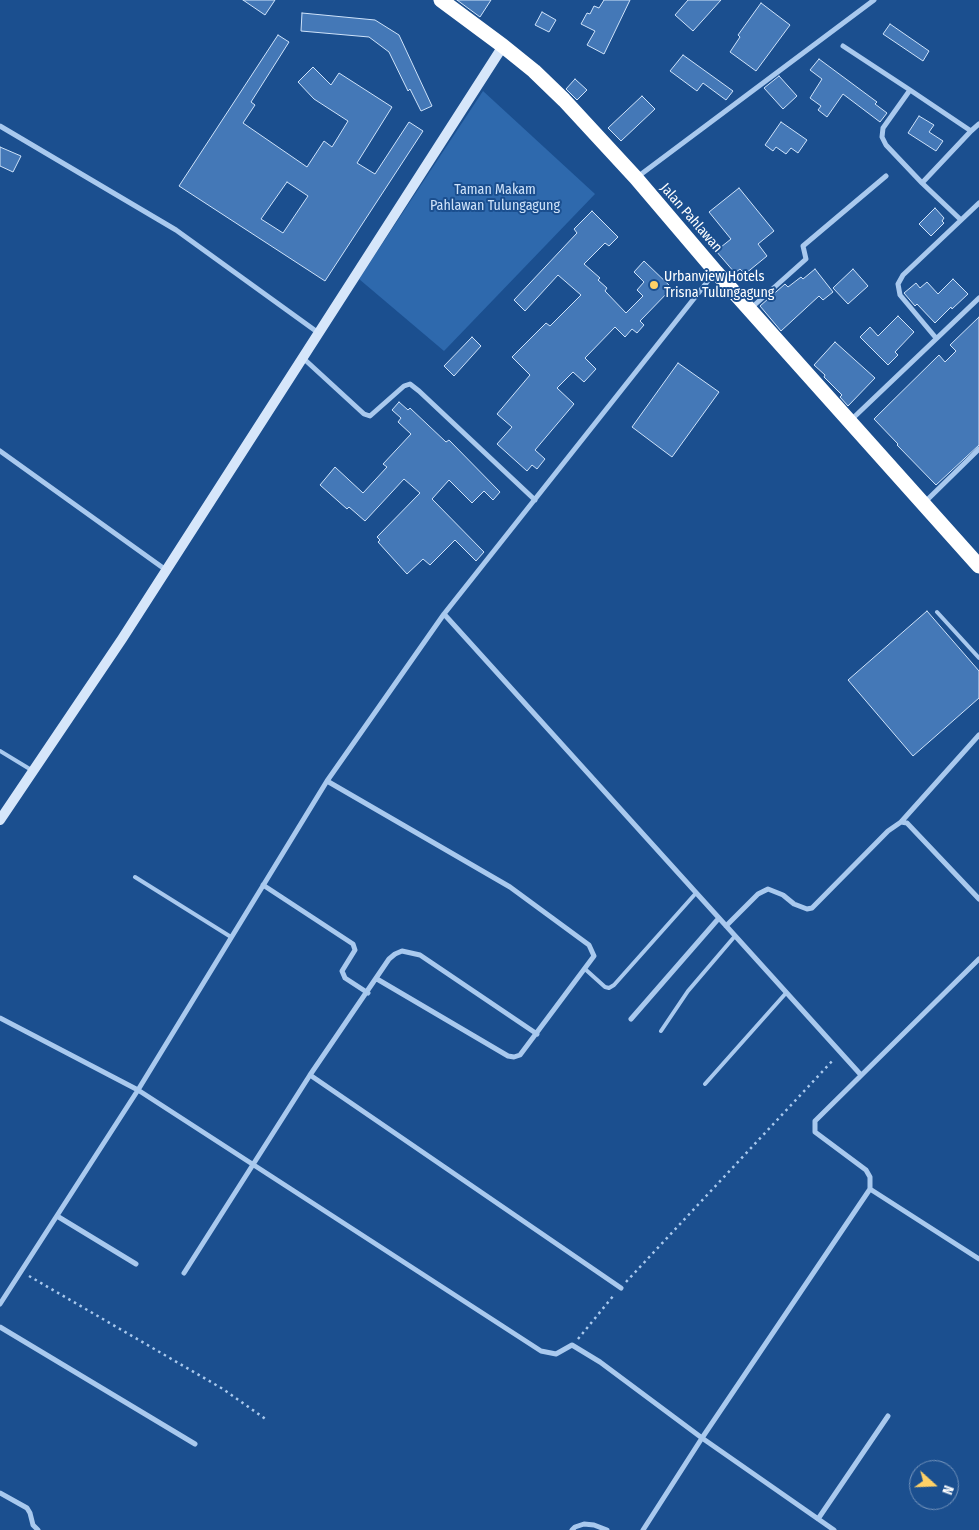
<!DOCTYPE html>
<html>
<head>
<meta charset="utf-8">
<style>
  body { margin:0 }
  #map { position:relative; width:979px; height:1530px; overflow:hidden; background:#1b4f8f; font-family:"Fira Sans Condensed",sans-serif }
  canvas { display:block }
  .north { position:absolute; left:909px; top:1460px; width:50px; height:50px; box-sizing:border-box; background:#1b4f8f; border:1px solid #7695bc; border-radius:50%; rotate:110deg; font-size:14px; font-weight:700; line-height:20px; text-align:center; color:#fff }
  .north::after { content:''; display:block; margin:auto; width:18px; height:22px; background:#ffd166; clip-path:polygon(50% 0,100% 100%,50% 72%,0 100%) }
</style>
</head>
<body>
<div id="map">
<canvas width="979" height="1530"></canvas>
<div class="north">N</div>
</div>
<script>
const g = document.querySelector('canvas').getContext('2d');
g.lineJoin = 'round';
function fill(path, color) { g.fillStyle = color; g.fill(path, 'evenodd'); }
const poly = rows => new Path2D(rows.map(r => 'M' + r).join(''));
function strokePath(path, color, width, dash) { g.strokeStyle = color; g.lineWidth = width; g.lineCap = dash ? 'butt' : 'round'; g.setLineDash(dash || []); g.stroke(path); }
function label(font, color, halo, rows, align = 'center') {
  g.font = font + ' "Fira Sans Condensed",sans-serif'; g.lineWidth = 4; g.setLineDash([]); g.textBaseline = 'middle'; g.strokeStyle = halo; g.fillStyle = color; for (const [text, x, y, turn = 0] of rows) {
    g.save(); g.translate(x, y); g.rotate((+turn || 0) * Math.PI / 180); g.textAlign = isNaN(turn) ? turn : align; if (halo) g.strokeText(text, 0, 0); g.fillText(text, 0, 0); g.restore();
  }
}
fill(poly([
  [483,91,595,194,444,351,359,279]
]), '#2e69ad');
const building = poly([
  [243,0,275,0,265,15,243,0],
  [457,0,491,0,480,17,457,0],
  [604,0,630,0,604,54,587,45,595,31,581,24,587,13,590,14,594,6,599,8,604,0],
  [688,0,721,0,693,31,675,15,688,0],
  [761,3,790,25,756,71,730,52,740,37,738,35,761,3],
  [542,12,556,20,549,32,535,25,542,12],
  [302,13,375,20,399,35,432,106,421,111,410,89,408,91,389,52,369,37,301,31,302,13],
  [890,24,929,51,923,61,883,34,890,24],
  [278,35,289,42,251,102,255,105,243,123,307,167,324,141,332,147,348,121,314,99,298,82,313,67,331,85,339,73,392,107,357,163,375,174,409,122,423,131,325,281,179,186,278,35],
  [287,182,308,196,283,233,261,219,287,182],
  [683,55,733,91,726,100,703,83,697,91,670,71,683,55],
  [819,59,877,102,875,104,887,113,880,122,843,94,827,117,818,110,821,106,810,98,822,79,810,70,819,59],
  [779,76,797,96,783,109,764,88,779,76],
  [575,79,587,90,577,100,566,89,575,79],
  [642,96,655,109,621,141,608,128,642,96],
  [919,116,934,125,929,132,943,141,936,151,908,133,919,116],
  [781,122,807,140,798,153,791,148,786,154,776,147,773,151,765,145,781,122],
  [0,147,21,156,13,172,0,166,0,147],
  [739,188,774,231,758,244,767,256,745,274,740,269,735,273,716,251,731,239,709,212,739,188],
  [935,208,944,218,942,221,944,223,931,236,919,224,935,208],
  [592,211,618,237,609,246,605,243,584,264,600,278,598,280,607,288,605,291,626,313,643,296,637,290,644,282,634,272,644,261,672,288,640,321,644,325,637,333,632,329,625,337,615,327,585,358,596,369,584,382,573,372,557,388,574,404,535,450,545,459,537,469,532,465,527,471,497,444,512,427,497,414,530,375,512,357,546,323,550,326,581,295,558,275,525,311,514,300,577,233,574,229,592,211],
  [815,269,833,292,823,300,819,296,781,331,760,306,785,284,788,287,801,277,803,279,815,269],
  [853,269,868,286,848,304,833,288,853,269],
  [953,279,968,294,952,309,951,307,935,323,917,304,915,306,904,293,916,283,920,288,927,282,938,294,953,279],
  [898,316,914,332,895,352,898,355,888,365,860,337,870,327,878,336,898,316],
  [979,317,979,445,936,485,897,445,898,444,874,419,939,355,945,362,956,351,950,345,979,317],
  [472,337,481,346,454,376,444,366,472,337],
  [835,342,875,378,848,406,840,397,842,395,824,377,825,375,814,365,835,342],
  [678,363,719,392,672,457,632,427,678,363],
  [399,402,408,410,410,408,446,442,449,440,500,492,493,500,484,491,472,503,449,480,432,499,484,552,476,561,455,540,430,565,423,559,407,574,378,542,380,540,377,537,420,493,404,479,365,521,349,507,347,509,320,485,335,467,363,493,387,467,383,464,411,434,398,422,401,418,392,410,399,402],
  [927,611,979,671,979,698,913,756,848,680,927,611]
]);
fill(building, '#4478b7');
strokePath(building, '#cfe3fa', 1);
strokePath(poly([
  [29,1276,223,1389,267,1420],
  [626,1282,834,1059],
  [578,1339,614,1295]
]), '#a9c9ee', 2.5, [2.5, 4]);
strokePath(poly([
  [937,612,979,658],
  [0,751,33,771],
  [135,877,231,937],
  [585,969,605,987,609,988,614,985,696,893],
  [661,1031,688,991,735,936],
  [705,1084,786,993]
]), '#a9c9ee', 4);
strokePath(poly([
  [843,46,910,90,971,131,979,124],
  [910,90,883,128,882,137,886,145,922,183,961,220],
  [0,126,176,230,320,334],
  [636,178,874,0],
  [922,183,971,131],
  [750,309,806,259,803,246,886,176],
  [936,338,900,295,898,284,903,275,979,203],
  [303,358,364,414,370,416,404,386,410,384,419,391,535,500],
  [851,420,979,298],
  [0,451,166,570],
  [924,503,979,449],
  [444,614,861,1075],
  [327,781,510,887,589,945,594,956,520,1055,514,1057,508,1056,377,979],
  [901,822,979,735],
  [263,885,353,944,355,950,342,971,345,978,368,993],
  [726,926,758,894,768,889,783,895,794,904,807,909,812,908,888,831,901,822,907,823,979,899],
  [0,1018,138,1090,541,1351,556,1354,572,1345,600,1362,702,1438,834,1530],
  [631,1019,719,918],
  [310,1075,621,1288],
  [870,1189,979,1259],
  [57,1216,136,1264],
  [184,1273,310,1075,389,959,395,954,402,951,420,955,537,1034],
  [0,1304,138,1090,327,781,444,614,715,272],
  [0,1327,195,1444],
  [0,1493,27,1508,30,1513,33,1525,38,1530],
  [818,1519,888,1416],
  [572,1530,575,1527,584,1524,594,1525,607,1530],
  [643,1530,702,1438,870,1189,870,1177,866,1170,815,1132,815,1121,979,959]
]), '#a9c9ee', 5);
strokePath(poly([
  [0,820,122,639,503,46]
]), '#d6e6fa', 10);
strokePath(poly([
  [441,0,503,46,534,71,564,100,636,178,716,272,979,566]
]), '#fff', 15);
for (const [x, y, r, color] of [
  [654,285,5,"#ffd166"]
]) { const dot = new Path2D(); dot.arc(x, y, r, 0, 2 * Math.PI); g.fillStyle = color; g.fill(dot); strokePath(dot, '#1b4f8f', 2); }
label('14px', '#cfe3fa', '#1b4f8f', [
  ["Taman Makam",495,190],
  ["Pahlawan Tulungagung",495,206]
]);
label('14px', '#fff', '#1b4f8f', [
  ["Jalan Pahlawan",691,218,49]
]);
label('14px', '#fff', '#1b4f8f', [
  ["Urbanview Hotels",664,277],
  ["Trisna Tulungagung",664,293]
], 'left');
</script>
</body>
</html>
